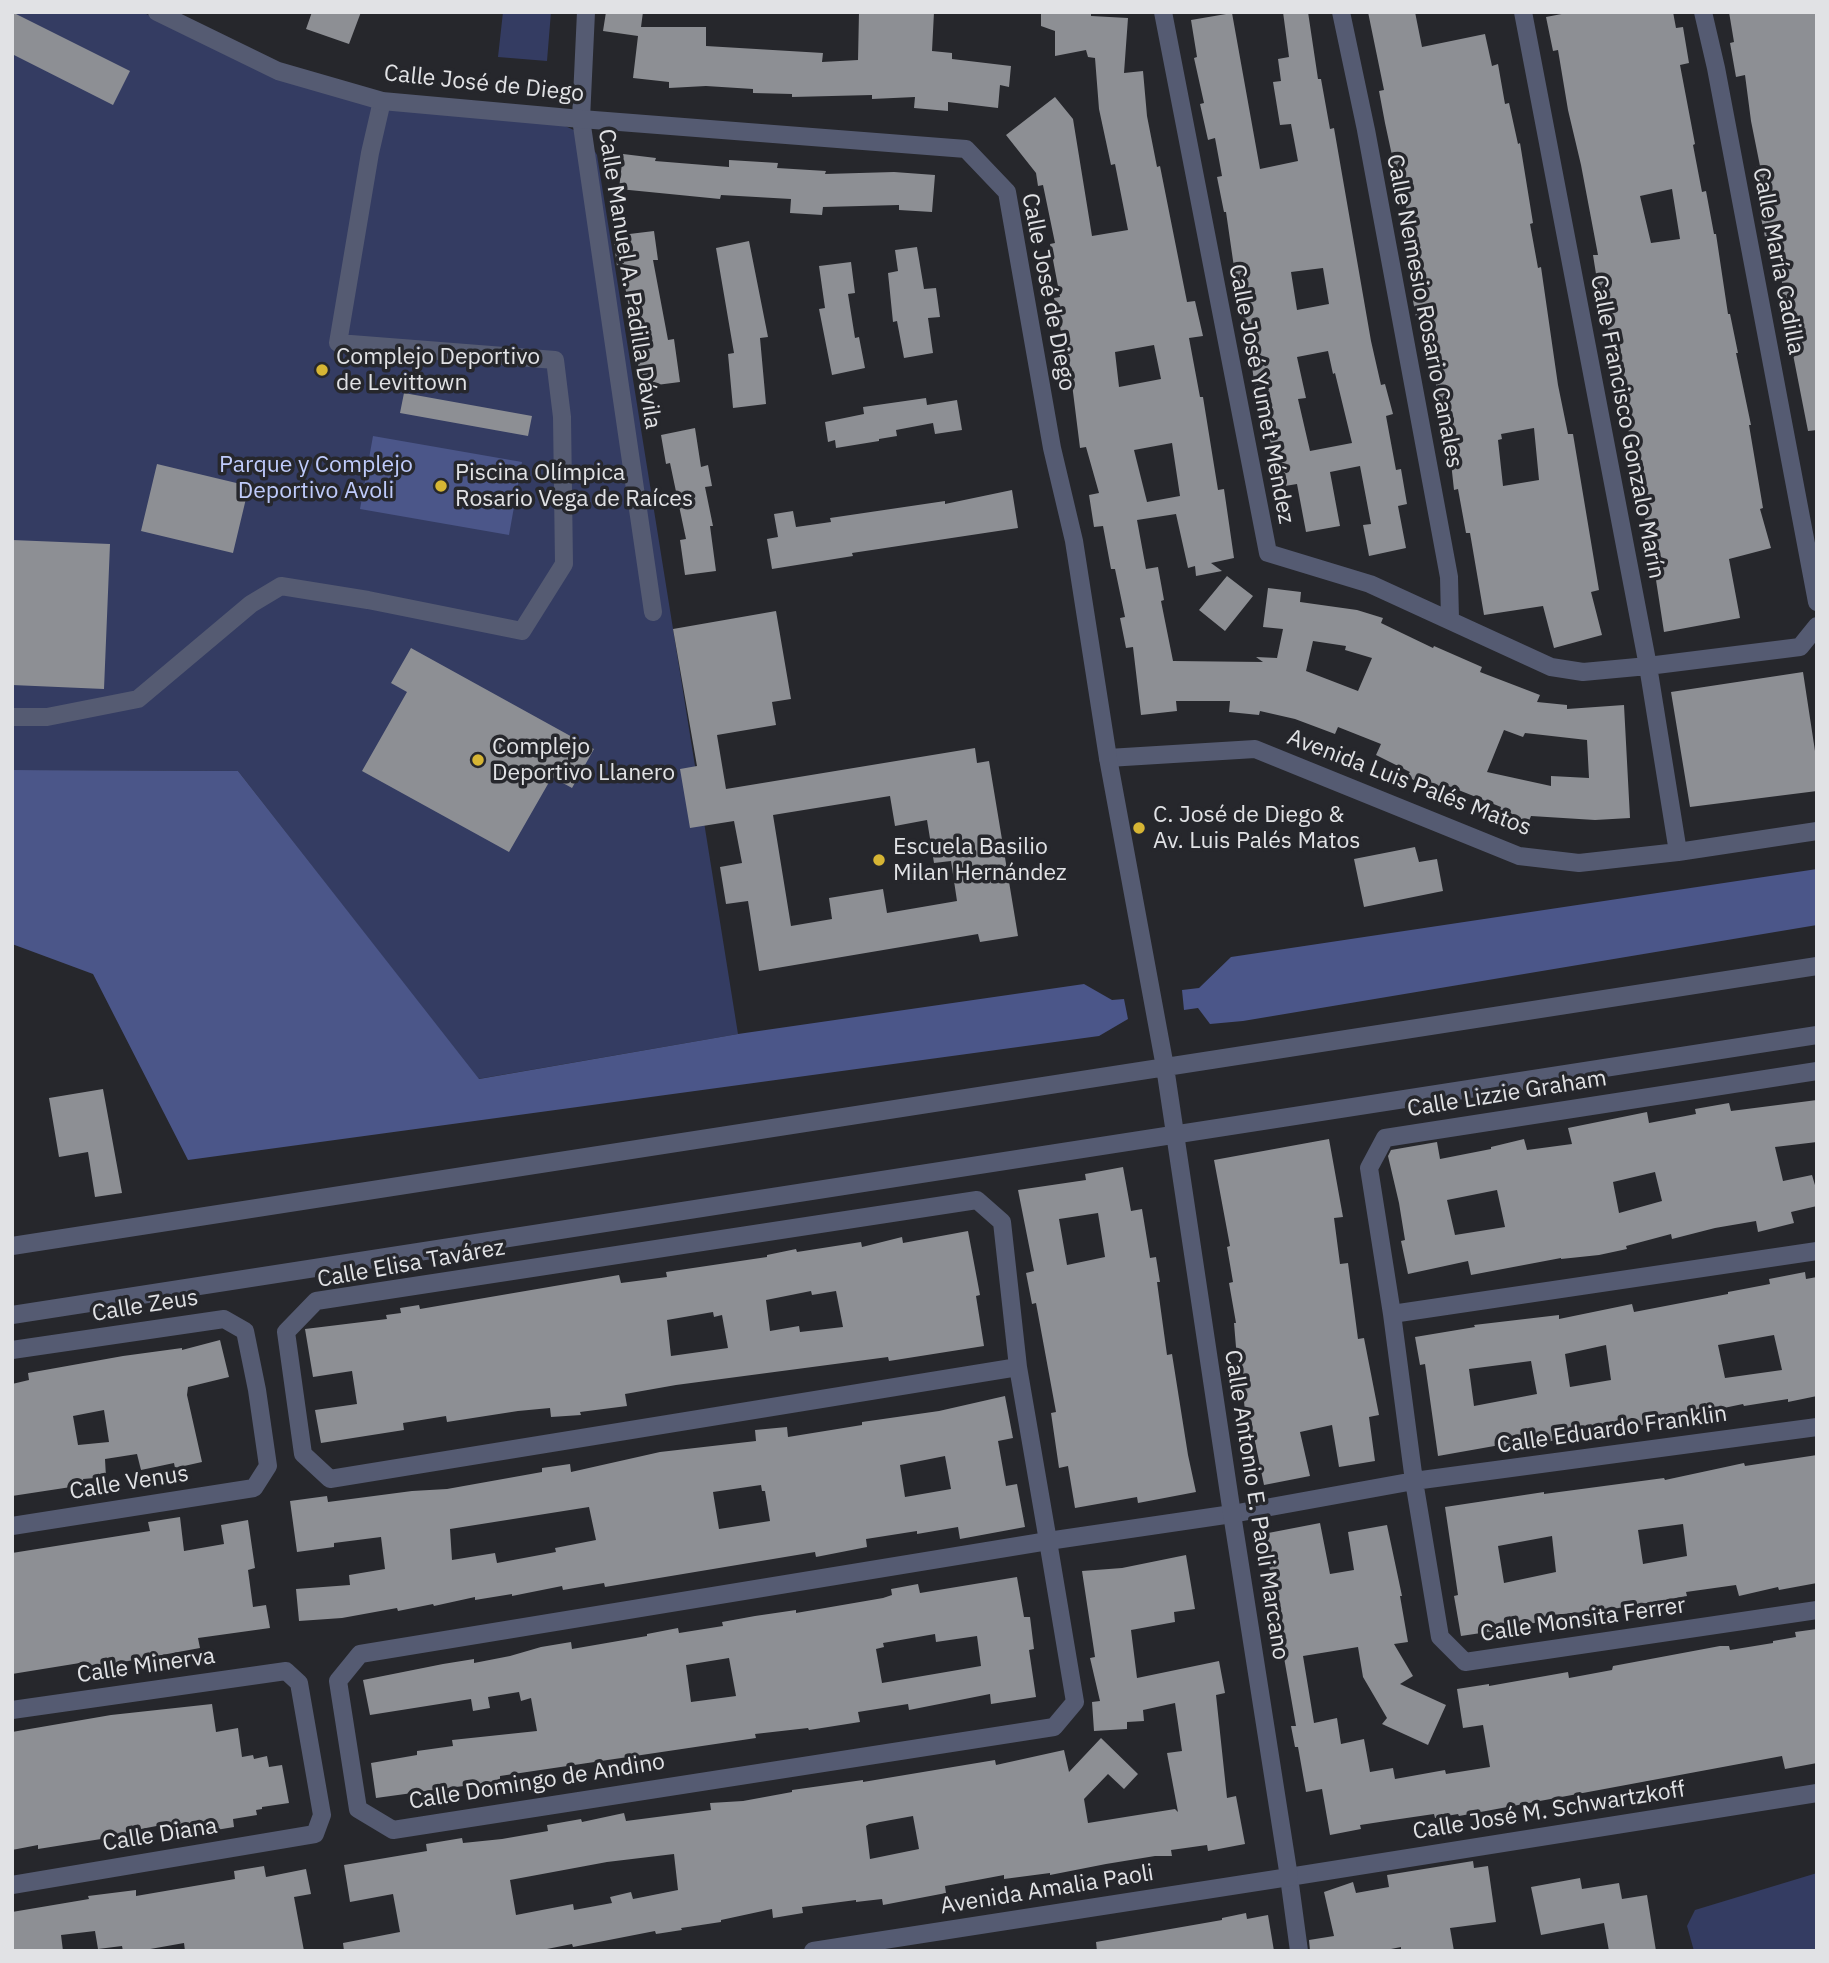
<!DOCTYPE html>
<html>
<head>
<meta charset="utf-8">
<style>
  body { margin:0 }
  #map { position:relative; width:1829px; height:1963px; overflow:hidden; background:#26272c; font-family:"IBM Plex Sans",sans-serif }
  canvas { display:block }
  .frame { position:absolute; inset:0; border:14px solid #e1e2e5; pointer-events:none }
</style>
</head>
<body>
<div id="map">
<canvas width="1829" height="1963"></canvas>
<div class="frame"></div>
</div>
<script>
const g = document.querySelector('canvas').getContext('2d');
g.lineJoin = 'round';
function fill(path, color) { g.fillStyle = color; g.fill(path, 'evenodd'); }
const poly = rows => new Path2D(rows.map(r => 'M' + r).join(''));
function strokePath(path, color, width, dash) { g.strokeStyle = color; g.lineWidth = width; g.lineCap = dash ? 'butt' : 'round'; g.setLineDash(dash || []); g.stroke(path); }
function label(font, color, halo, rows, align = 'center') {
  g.font = font + ' "IBM Plex Sans",sans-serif'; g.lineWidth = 7; g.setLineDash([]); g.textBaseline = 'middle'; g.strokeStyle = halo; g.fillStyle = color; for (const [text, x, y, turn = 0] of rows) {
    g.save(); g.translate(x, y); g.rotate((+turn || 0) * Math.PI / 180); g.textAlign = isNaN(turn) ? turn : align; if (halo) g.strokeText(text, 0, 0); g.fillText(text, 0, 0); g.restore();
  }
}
fill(poly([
  [12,12,142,12,276,76,563,125,578,132,590,143,597,155,738,1034,478,1079,238,771,12,770],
  [503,12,551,12,547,61,498,57],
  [1817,1873,1817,1951,1694,1951,1687,1926,1695,1910]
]), '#343c62');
fill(poly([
  [373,436,522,462,509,535,360,509],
  [12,770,238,771,479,1079,738,1034,1084,984,1112,1000,1124,999,1128,1019,1099,1036,188,1160,93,974,12,944],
  [1817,869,1817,925,1243,1021,1210,1024,1198,1008,1184,1010,1182,990,1199,988,1231,957]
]), '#4b5689');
fill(poly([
  [12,12,130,71,113,105,12,54],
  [312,12,361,12,349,44,306,29],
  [606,12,643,12,641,27,706,27,706,46,823,53,822,62,858,60,859,12,934,12,932,51,952,53,952,59,1011,66,1009,87,1000,85,998,108,948,102,948,111,914,108,915,97,872,99,872,95,792,97,792,94,753,93,753,89,706,86,669,88,669,82,633,78,638,36,603,31],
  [1041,12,1091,12,1091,16,1128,18,1124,73,1143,71,1147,116,1157,167,1160,166,1187,302,1195,301,1203,336,1189,338,1200,397,1203,397,1218,490,1224,489,1234,558,1211,563,1222,571,1196,576,1195,566,1188,568,1176,514,1137,520,1146,569,1158,567,1164,600,1161,601,1173,661,1263,662,1256,657,1277,658,1283,629,1263,627,1268,588,1301,592,1300,602,1357,610,1383,618,1381,623,1433,648,1434,646,1482,667,1480,672,1540,695,1537,702,1567,705,1567,709,1624,705,1630,818,1595,820,1531,816,1529,821,1499,814,1501,807,1441,783,1435,793,1407,776,1410,772,1376,755,1381,744,1338,727,1335,734,1295,719,1260,711,1259,715,1229,712,1230,701,1176,701,1177,711,1141,715,1133,647,1126,648,1120,618,1125,617,1115,569,1111,569,1103,526,1094,527,1089,495,1099,493,1086,447,1080,448,1069,360,1067,361,1054,298,1060,297,1050,244,1055,243,1043,185,1038,186,1036,173,1006,135,1055,97,1073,119,1092,236,1128,230,1115,164,1111,165,1099,109,1095,58,1088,57,1086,50,1055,56,1055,31,1041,26],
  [1154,345,1161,379,1119,387,1115,352],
  [1172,443,1180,496,1147,502,1134,450],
  [1313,641,1346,646,1345,650,1372,658,1358,691,1306,671],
  [1504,730,1523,737,1525,733,1587,740,1589,778,1551,776,1551,786,1487,772],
  [1283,12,1308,12,1318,79,1321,79,1330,129,1334,128,1371,341,1381,385,1385,384,1393,414,1386,416,1396,470,1401,469,1407,504,1398,506,1406,548,1369,556,1363,525,1371,524,1360,466,1330,472,1340,526,1306,532,1297,484,1279,487,1271,444,1254,381,1248,337,1238,295,1226,212,1224,212,1217,177,1222,176,1215,138,1208,140,1200,104,1204,103,1194,58,1197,57,1191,20,1232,13,1260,169,1298,161,1291,124,1280,125,1273,82,1281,81,1278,59,1289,57],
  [1323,268,1329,304,1297,310,1291,272],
  [1328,351,1333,374,1335,373,1352,443,1310,451,1298,399,1306,398,1297,357],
  [1368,12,1415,12,1422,47,1485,34,1492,66,1498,64,1505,104,1509,103,1518,144,1520,143,1533,223,1530,224,1538,268,1541,267,1558,385,1568,434,1573,434,1599,590,1591,592,1602,635,1554,648,1543,606,1484,615,1470,533,1466,533,1458,489,1454,490,1448,435,1442,411,1440,411,1427,326,1418,328,1412,295,1422,293,1405,201,1402,202,1385,123,1379,91,1384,90],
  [1534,428,1539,480,1503,486,1498,440,1502,439,1501,434],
  [1572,12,1673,12,1676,28,1683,27,1689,63,1680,65,1695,144,1693,145,1702,192,1706,191,1714,234,1716,234,1728,314,1730,314,1738,353,1736,353,1751,425,1749,425,1763,508,1760,509,1771,548,1729,559,1740,618,1664,632,1654,567,1651,568,1646,540,1650,539,1630,458,1633,458,1627,421,1618,379,1621,378,1611,330,1608,330,1599,293,1593,255,1598,255,1581,165,1568,110,1558,50,1553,51,1546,17],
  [1672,189,1680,239,1651,243,1640,196],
  [1729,12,1817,12,1817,430,1808,431,1780,288,1783,288,1774,240,1766,242,1758,203,1762,202,1756,167,1760,166,1751,121,1745,75,1736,77,1730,43,1734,42],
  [623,154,656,158,655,161,729,167,729,160,778,163,777,168,826,171,825,174,894,172,935,175,932,212,899,210,899,205,823,207,822,215,790,213,791,199,721,195,720,199,619,189],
  [654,231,658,260,653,260,668,340,674,339,680,382,641,387,634,334,621,265,617,266,613,236],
  [749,241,768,337,760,338,766,404,733,408,728,354,734,353,716,248],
  [917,247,924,289,936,288,940,317,928,318,933,353,904,358,897,321,893,322,888,273,898,271,895,250],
  [851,262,855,293,848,294,855,338,859,337,865,368,832,375,819,309,825,308,819,266],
  [404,393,532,416,528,436,400,413],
  [926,398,927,405,957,400,962,430,935,434,933,423,896,430,897,436,879,439,879,441,836,448,835,440,828,442,825,422,864,414,863,407],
  [695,428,701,467,708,465,712,486,705,487,713,526,710,526,716,571,685,575,680,540,686,539,670,463,666,464,661,435],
  [157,464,249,486,233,553,141,531],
  [1012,490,1018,528,852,553,853,556,772,569,767,539,778,537,774,514,793,511,796,527,831,522,830,518,945,501,945,504],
  [12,540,110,544,104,689,12,685],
  [1227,576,1253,596,1225,631,1199,610],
  [776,611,791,699,772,702,776,725,717,735,726,789,975,748,977,763,989,761,1018,936,980,942,978,934,759,971,748,901,726,904,720,867,742,863,734,821,690,828,680,769,697,766,673,629],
  [890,796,895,826,927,820,934,863,951,861,957,901,887,913,883,889,829,898,832,919,791,926,773,815],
  [411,648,594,749,572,788,552,777,509,852,362,771,407,692,391,683],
  [1803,672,1815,751,1817,750,1817,791,1690,807,1671,692],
  [1415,847,1419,862,1437,859,1443,891,1364,907,1354,859],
  [103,1089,122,1193,95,1197,88,1152,59,1157,49,1098],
  [1817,1100,1817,1142,1775,1147,1783,1181,1812,1175,1817,1192,1817,1206,1791,1212,1794,1223,1758,1232,1756,1221,1715,1228,1672,1239,1671,1234,1626,1246,1627,1249,1599,1255,1561,1259,1561,1258,1471,1275,1468,1261,1408,1274,1401,1241,1405,1240,1399,1203,1388,1156,1391,1150,1437,1142,1440,1159,1491,1149,1491,1147,1524,1139,1527,1150,1572,1144,1568,1128,1647,1112,1649,1123,1696,1114,1695,1109,1729,1103,1731,1111],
  [1655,1172,1662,1201,1619,1213,1613,1182],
  [1497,1190,1505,1227,1455,1235,1447,1200],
  [1329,1139,1343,1217,1334,1218,1340,1264,1348,1263,1358,1339,1364,1338,1379,1415,1369,1417,1375,1461,1339,1467,1332,1425,1300,1432,1310,1476,1264,1485,1254,1437,1247,1438,1244,1401,1237,1359,1234,1323,1236,1323,1229,1283,1233,1282,1227,1247,1230,1246,1214,1160],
  [1123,1167,1131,1211,1142,1209,1150,1258,1156,1257,1160,1282,1157,1282,1167,1355,1172,1354,1188,1455,1196,1492,1138,1503,1137,1497,1075,1508,1068,1466,1059,1468,1051,1413,1056,1412,1036,1303,1032,1304,1026,1273,1034,1271,1018,1190,1086,1180,1085,1174],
  [1098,1213,1105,1257,1067,1265,1059,1219],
  [968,1231,980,1295,976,1296,984,1346,889,1361,888,1357,676,1385,625,1394,627,1406,580,1412,581,1415,551,1417,550,1408,518,1411,447,1422,446,1416,403,1423,404,1430,321,1443,315,1410,357,1404,352,1371,313,1377,305,1329,387,1319,386,1315,401,1313,400,1308,419,1305,420,1309,619,1275,621,1283,667,1277,666,1272,767,1257,767,1255,796,1249,797,1252,861,1242,862,1247,902,1237,903,1243],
  [811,1291,812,1295,836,1291,843,1327,800,1332,799,1326,770,1331,766,1300],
  [713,1312,714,1317,722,1315,728,1348,671,1356,667,1320],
  [1805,1272,1806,1279,1817,1277,1817,1396,1788,1402,1788,1399,1744,1406,1743,1404,1588,1436,1588,1434,1546,1442,1546,1439,1501,1448,1500,1445,1438,1456,1425,1364,1420,1365,1415,1337,1475,1327,1474,1325,1559,1315,1559,1319,1632,1304,1634,1312,1728,1294,1728,1292,1770,1284,1769,1279],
  [1774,1335,1782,1370,1725,1378,1718,1345],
  [1606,1345,1611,1380,1570,1387,1565,1354],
  [1531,1361,1537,1394,1474,1406,1469,1369],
  [220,1340,229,1377,188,1387,187,1395,202,1462,175,1468,174,1463,141,1470,137,1454,105,1459,106,1477,83,1479,84,1485,12,1496,12,1384,29,1380,28,1373,123,1356,182,1348,182,1350],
  [104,1410,109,1442,78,1445,73,1416],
  [1005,1396,1013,1438,998,1441,1006,1486,1017,1484,1025,1527,960,1539,958,1527,917,1534,917,1531,866,1539,867,1547,816,1557,815,1552,605,1587,604,1583,563,1590,562,1586,512,1596,512,1594,475,1600,475,1597,434,1606,433,1604,398,1611,397,1608,342,1618,299,1621,296,1589,350,1585,349,1575,385,1569,381,1537,334,1543,334,1547,297,1552,290,1501,327,1496,328,1502,412,1491,447,1489,542,1472,542,1468,570,1464,571,1472,660,1452,756,1441,755,1430,787,1427,788,1437,862,1425,862,1422,939,1411],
  [945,1456,951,1489,905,1497,900,1465],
  [761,1485,762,1491,765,1491,770,1521,719,1529,713,1492],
  [589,1507,596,1540,555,1548,556,1552,497,1563,495,1553,452,1560,450,1529],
  [1817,1455,1817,1583,1779,1590,1778,1587,1739,1596,1736,1585,1686,1592,1687,1596,1607,1610,1552,1615,1553,1619,1501,1630,1461,1636,1454,1596,1458,1595,1445,1507,1544,1492,1544,1494,1664,1478,1665,1480,1744,1463,1745,1466],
  [1683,1524,1687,1556,1643,1564,1638,1530],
  [1552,1536,1556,1572,1504,1583,1498,1546],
  [180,1517,184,1551,224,1544,221,1525,248,1520,255,1568,248,1570,253,1607,266,1605,270,1628,198,1638,200,1648,140,1659,87,1668,86,1662,12,1674,12,1553,150,1531,148,1522],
  [1320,1523,1330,1574,1354,1570,1348,1532,1387,1525,1402,1596,1400,1596,1408,1642,1394,1644,1413,1676,1400,1684,1446,1705,1428,1745,1382,1724,1387,1718,1363,1677,1358,1647,1303,1656,1314,1723,1337,1718,1341,1744,1364,1739,1370,1772,1393,1768,1395,1779,1445,1770,1446,1774,1490,1767,1483,1725,1463,1728,1457,1689,1489,1684,1489,1686,1568,1672,1569,1678,1612,1670,1613,1666,1720,1646,1729,1646,1730,1650,1773,1643,1773,1641,1796,1637,1795,1632,1817,1629,1817,1763,1785,1769,1782,1756,1459,1816,1458,1814,1435,1818,1434,1814,1393,1820,1360,1825,1361,1829,1330,1835,1322,1789,1306,1792,1298,1747,1295,1747,1291,1726,1296,1726,1279,1629,1283,1629,1276,1576,1271,1576,1263,1534],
  [1186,1555,1195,1609,1174,1612,1175,1622,1131,1630,1137,1678,1219,1661,1225,1693,1216,1695,1227,1798,1236,1796,1245,1844,1208,1851,1207,1845,1171,1850,1172,1856,1155,1856,1106,1864,1050,1875,1050,1873,1004,1879,1004,1875,945,1886,946,1893,883,1905,882,1899,856,1902,856,1900,802,1907,803,1913,773,1918,772,1909,721,1920,721,1922,681,1928,682,1930,656,1934,655,1931,573,1947,572,1944,537,1951,344,1951,343,1943,400,1932,393,1894,350,1902,344,1865,427,1851,426,1844,462,1838,463,1843,502,1839,548,1831,547,1825,581,1819,582,1822,624,1813,626,1821,711,1810,710,1803,743,1801,792,1792,792,1790,863,1780,863,1782,995,1760,996,1765,1064,1750,1069,1772,1101,1738,1138,1774,1124,1789,1108,1774,1084,1799,1088,1823,1175,1809,1178,1812,1167,1753,1182,1751,1175,1703,1143,1710,1144,1721,1127,1722,1127,1729,1094,1731,1092,1702,1100,1701,1090,1658,1095,1657,1082,1571,1122,1568],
  [913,1816,919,1849,870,1859,866,1826,869,1824],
  [674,1854,678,1890,633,1899,631,1892,610,1897,612,1903,574,1910,573,1904,516,1915,510,1880,607,1862],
  [1017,1577,1024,1617,1030,1617,1034,1649,1029,1650,1036,1697,991,1704,990,1694,909,1710,908,1704,858,1712,860,1722,809,1730,808,1728,755,1734,756,1738,500,1776,500,1781,376,1798,371,1763,417,1755,417,1751,453,1746,452,1740,537,1731,531,1698,521,1701,519,1692,488,1697,490,1708,473,1711,471,1699,370,1715,363,1680,443,1664,474,1659,474,1663,510,1656,541,1647,571,1642,572,1649,647,1636,647,1634,678,1628,679,1633,723,1626,722,1622,755,1616,796,1610,796,1613,883,1598,892,1595,891,1589,918,1584,920,1593],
  [935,1634,936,1642,977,1636,981,1666,882,1683,876,1649,884,1647,883,1643],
  [729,1658,736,1696,691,1702,686,1665],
  [212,1704,216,1732,238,1728,242,1757,253,1755,254,1759,267,1756,269,1767,282,1765,289,1803,262,1807,262,1809,256,1810,257,1815,233,1819,234,1827,204,1832,202,1823,173,1827,172,1823,141,1829,142,1840,121,1843,120,1836,38,1849,38,1845,12,1850,12,1732,111,1715],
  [1473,1861,1474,1868,1488,1866,1496,1922,1450,1928,1454,1951,1401,1951,1401,1947,1381,1951,1310,1951,1309,1940,1334,1936,1324,1892,1353,1882,1356,1893,1389,1887,1387,1875],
  [264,1866,266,1877,306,1869,311,1894,294,1897,304,1951,185,1951,184,1943,139,1951,123,1951,122,1946,98,1949,95,1931,61,1935,63,1951,12,1951,12,1912,89,1899,88,1896,136,1890,136,1896,235,1879,234,1871],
  [1580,1878,1582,1889,1619,1883,1622,1899,1647,1895,1656,1951,1609,1951,1604,1923,1541,1935,1531,1887],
  [1246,1913,1247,1919,1268,1915,1274,1951,1097,1951,1096,1942,1222,1920,1222,1918]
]), '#8d8f94');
strokePath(poly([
  [586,12,581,119,653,612],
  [1163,12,1268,553,1370,584,1551,667,1583,672,1648,666,1800,647,1817,626],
  [1341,12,1366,130,1449,577,1450,619],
  [1523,12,1648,666,1678,852],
  [1703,12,1716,68,1817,602],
  [12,717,47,717,138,699,251,604,281,586,368,600,522,631,564,564,562,417,555,360,338,343,370,153,382,101],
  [1108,758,1255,749,1519,856,1579,863,1678,852,1817,831],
  [1817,1071,1385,1138,1369,1168,1392,1314,1414,1481,1440,1637,1465,1662,1817,1610],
  [1392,1314,1817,1251],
  [12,1350,224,1319,245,1331,257,1390,268,1466,254,1488,12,1526],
  [1018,1367,330,1479,303,1454,286,1332,316,1301,977,1200,1002,1222,1018,1367,1048,1541,1075,1702,1054,1727,393,1830,358,1809,338,1681,360,1654,1048,1541,1232,1514,1414,1481,1817,1427],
  [12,1710,286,1671,299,1683,322,1815,315,1834,12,1885],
  [1299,1951,1289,1877,1817,1793]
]), '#555b72', 18);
strokePath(poly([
  [157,12,278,71,382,101,581,119,966,149,1007,192,1052,448,1074,541,1108,758,1165,1067,1232,1514,1289,1877,813,1951],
  [12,1246,1817,966],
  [12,1315,1817,1035]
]), '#555b72', 18);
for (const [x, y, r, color] of [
  [322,370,7,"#d6b534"],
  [441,486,7,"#d6b534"],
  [478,760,7,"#d6b534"],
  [1139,828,7,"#d6b534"],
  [879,860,7,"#d6b534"]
]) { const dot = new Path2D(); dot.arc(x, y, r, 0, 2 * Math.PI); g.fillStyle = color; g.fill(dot); strokePath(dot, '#26272c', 2.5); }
label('23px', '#e1e2e5', '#26272c', [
  ["Calle José de Diego",484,84,6],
  ["Calle María Cadilla",1778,261,79],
  ["Calle Manuel A. Padilla Dávila",629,279,81],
  ["Calle José de Diego",1048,292,79],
  ["Calle Nemesio Rosario Canales",1424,311,79],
  ["Calle José Yumet Méndez",1261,394,79],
  ["Calle Francisco Gonzalo Marín",1627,427,79],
  ["Avenida Luis Palés Matos",1409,783,21],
  ["Calle Lizzie Graham",1507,1094,-9],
  ["Calle Elisa Tavárez",411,1264,-10],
  ["Calle Zeus",145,1306,-9],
  ["Calle Eduardo Franklin",1612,1430,-8],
  ["Calle Venus",129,1483,-9],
  ["Calle Antonio E. Paoli Marcano",1256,1505,81],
  ["Calle Monsita Ferrer",1583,1620,-8],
  ["Calle Minerva",146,1666,-8],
  ["Calle Domingo de Andino",537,1782,-9],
  ["Calle José M. Schwartzkoff",1549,1811,-9],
  ["Calle Diana",160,1835,-9],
  ["Avenida Amalia Paoli",1047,1890,-9]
]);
label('23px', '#e1e2e5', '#26272c', [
  ["Complejo Deportivo",336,357],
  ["de Levittown",336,383],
  ["Piscina Olímpica",455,473],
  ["Rosario Vega de Raíces",455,499],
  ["Complejo",492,747],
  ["Deportivo Llanero",492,773],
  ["C. José de Diego &",1153,815],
  ["Av. Luis Palés Matos",1153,841],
  ["Escuela Basilio",893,847],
  ["Milan Hernández",893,873]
], 'left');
label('23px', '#bfcbfb', '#26272c', [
  ["Parque y Complejo",316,465],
  ["Deportivo Avoli",316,491]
]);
</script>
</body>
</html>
